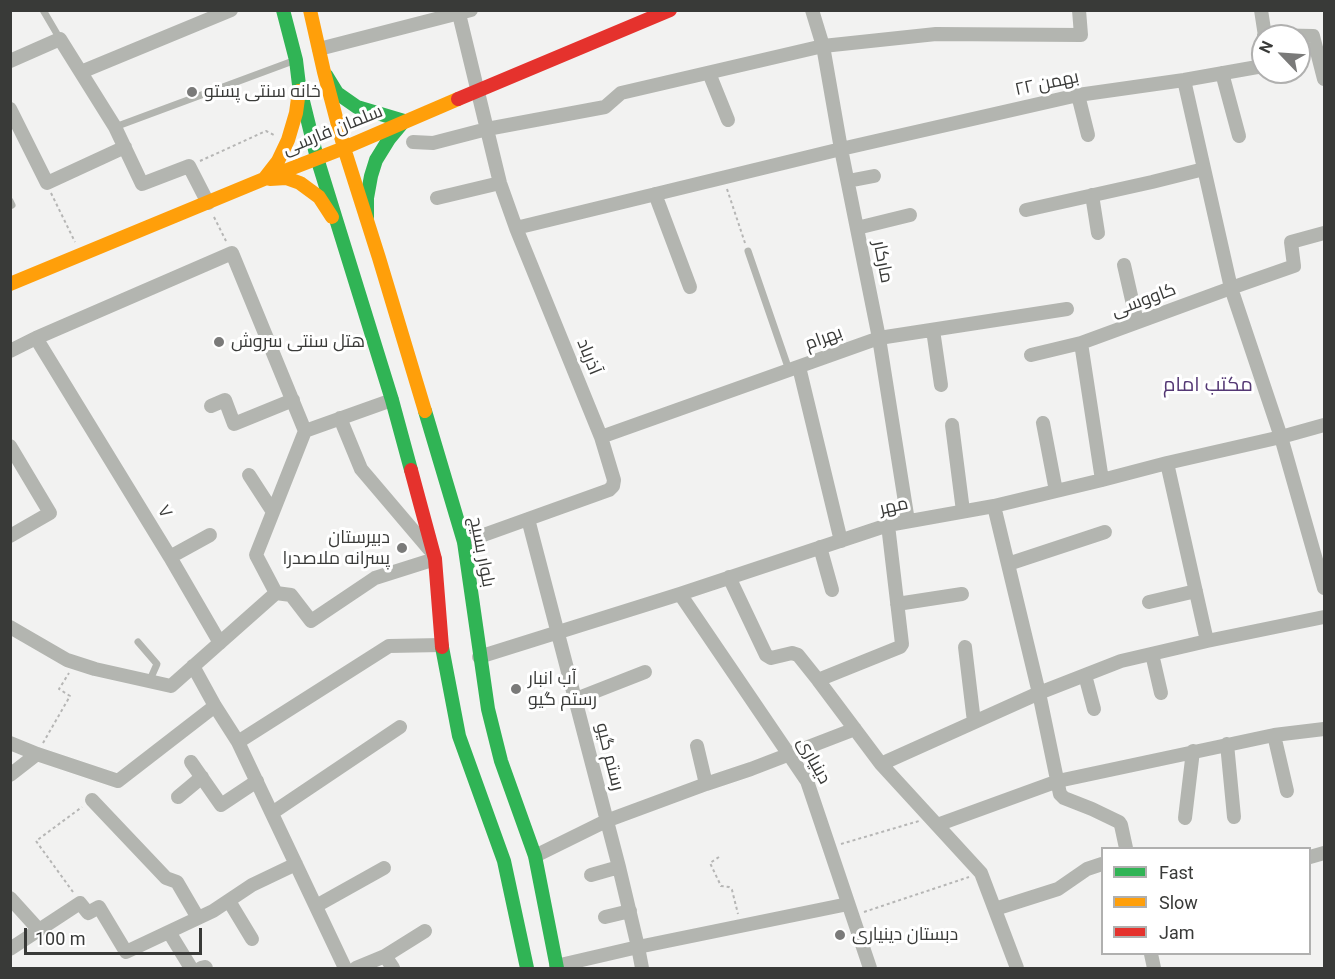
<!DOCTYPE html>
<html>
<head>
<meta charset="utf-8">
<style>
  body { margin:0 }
  #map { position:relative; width:1335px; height:979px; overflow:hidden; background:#f2f2f1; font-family:Roboto,sans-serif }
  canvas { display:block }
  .frame { position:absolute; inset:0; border:12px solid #393a38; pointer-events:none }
  .legend { position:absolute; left:1101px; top:847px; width:210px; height:108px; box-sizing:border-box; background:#fff; border:2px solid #b0b0af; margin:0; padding:8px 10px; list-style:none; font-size:18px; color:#393a38 }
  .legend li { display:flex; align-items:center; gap:12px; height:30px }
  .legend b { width:30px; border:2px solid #b0b0af }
  .north { position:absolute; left:1251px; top:24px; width:60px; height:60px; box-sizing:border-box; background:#fff; border:2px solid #b0b0af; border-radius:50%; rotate:295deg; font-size:16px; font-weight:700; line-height:24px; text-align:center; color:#393a38 }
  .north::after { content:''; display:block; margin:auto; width:21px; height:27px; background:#7a7a79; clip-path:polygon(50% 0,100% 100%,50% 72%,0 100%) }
  .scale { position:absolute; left:24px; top:928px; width:178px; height:27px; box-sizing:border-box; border:3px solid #393a38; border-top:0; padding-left:8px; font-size:18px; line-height:21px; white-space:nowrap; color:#393a38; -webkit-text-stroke:4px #fff; paint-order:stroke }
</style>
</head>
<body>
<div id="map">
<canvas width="1335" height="979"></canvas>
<div class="frame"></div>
<ul class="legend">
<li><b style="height:8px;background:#30b455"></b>Fast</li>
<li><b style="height:8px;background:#ff9f0a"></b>Slow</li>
<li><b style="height:8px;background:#e5322d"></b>Jam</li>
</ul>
<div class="north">N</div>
<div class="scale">100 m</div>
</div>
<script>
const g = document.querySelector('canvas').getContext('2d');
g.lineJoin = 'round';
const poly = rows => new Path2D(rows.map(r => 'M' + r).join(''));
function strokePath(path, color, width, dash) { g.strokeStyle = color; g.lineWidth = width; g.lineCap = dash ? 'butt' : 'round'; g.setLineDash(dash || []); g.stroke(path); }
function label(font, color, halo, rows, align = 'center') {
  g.font = font + ' Roboto,Cairo,sans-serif'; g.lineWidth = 6; g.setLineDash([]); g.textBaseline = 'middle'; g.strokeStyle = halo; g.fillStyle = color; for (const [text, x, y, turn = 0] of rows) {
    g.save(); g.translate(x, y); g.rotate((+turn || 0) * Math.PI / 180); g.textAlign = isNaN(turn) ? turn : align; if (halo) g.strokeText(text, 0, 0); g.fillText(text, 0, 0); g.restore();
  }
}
strokePath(poly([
  [200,161,266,131,274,135],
  [727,189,745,243],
  [51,193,75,242],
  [214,217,226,241],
  [43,743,70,696,59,689,69,673],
  [841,844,919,821],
  [719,857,710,863,721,886,729,887,732,890,738,914],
  [73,892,36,841,82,807],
  [864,912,969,877]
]), '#b6b6b5', 2, [3, 3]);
strokePath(poly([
  [43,10,60,39],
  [115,127,293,61],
  [10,201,12,205],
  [748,251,789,370],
  [138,642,157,664,149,682]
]), '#b3b5b0', 7);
strokePath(poly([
  [812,10,823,46,841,149,879,338,908,521],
  [1261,10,1265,36],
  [459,14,500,183,516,228,601,437,614,480,613,486,609,490,464,542],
  [1264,35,1313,36,1324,79],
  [319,49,471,10],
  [10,61,60,39,115,127,142,184,189,166,208,203],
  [81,72,231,10],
  [709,73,728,120],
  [1222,73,1239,136],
  [1184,80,1231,288,1281,437,1324,588],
  [1078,95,1088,135],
  [10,109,47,183,125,147],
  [413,142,433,143,487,129,605,107,621,93,823,46,936,34,1081,35,1079,10],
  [848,181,874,176],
  [655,194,690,287],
  [1092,195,1098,233],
  [437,198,500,183],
  [1026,210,1152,182,1204,169],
  [516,228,841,149,1078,95,1184,80,1263,66],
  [857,228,910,215],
  [1124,265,1137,322],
  [933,330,941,385],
  [36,338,170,557,220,643],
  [1081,343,1102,480],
  [10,351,36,338,232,253,305,431],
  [1031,355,1081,343,1231,288,1294,266,1291,242,1324,233],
  [799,367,841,541],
  [211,406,225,400,234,424,293,400],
  [340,418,361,469,429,549],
  [1043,423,1056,491],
  [952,425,963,511],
  [601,437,879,338,1067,309],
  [10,446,50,513,10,536],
  [1167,463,1207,641],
  [249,475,273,512],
  [994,506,1039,693,1060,794,1064,798,1092,809,1119,822,1121,825,1126,848],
  [528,519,619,867,638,947,642,968],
  [820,547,832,590],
  [170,557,210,535],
  [1008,564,1105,532],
  [729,577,766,655,771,658,792,653,798,655,818,680,881,764,981,873,1017,968],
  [276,593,256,555,305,431,392,400],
  [276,593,291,595,311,621,375,578,435,559],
  [680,594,807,781,870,968],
  [1149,602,1196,591],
  [897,604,962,594],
  [10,627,67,660,95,669,171,686,276,593],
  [965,647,974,722],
  [1152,654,1161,693],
  [479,657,680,594,888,525,994,506,1102,480,1167,463,1281,437,1324,425],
  [193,666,215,706,238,742,345,968],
  [1085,675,1094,709],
  [818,680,900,647,902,644,888,525],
  [576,699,645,672],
  [1274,735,1287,791],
  [238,742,389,646,442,645],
  [10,743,37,754,118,781,215,706],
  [1227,744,1234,817],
  [697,746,706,784],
  [191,762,221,805,257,781],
  [881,764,1039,693,1121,661,1207,641,1324,617],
  [10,775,37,754],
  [178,797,202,777],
  [92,800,166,878,177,882,198,918],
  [272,813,400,727],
  [1185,818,1193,751],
  [937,825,1058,781,1274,735,1324,729],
  [535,856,606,821,706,784,751,769,855,729],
  [1310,857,1324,853],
  [591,875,619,867],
  [10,898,39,930],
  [229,901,252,939],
  [316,906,384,868],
  [995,909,1058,889,1087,869,1102,864],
  [605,917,630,911],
  [169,932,191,968],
  [10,949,80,903,88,913,99,907,126,952,213,911,252,885,296,864],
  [1151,954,1154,968],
  [385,956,425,931],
  [556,966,638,947,848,904],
  [201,968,205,967,206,968],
  [356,968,385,956,393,968]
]), '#b3b5b0', 14);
strokePath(poly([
  [283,10,296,60,299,85,317,158,392,400,411,470],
  [326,75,337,93,357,107,404,121,389,139,376,160,371,176,367,198,367,217],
  [425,411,464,542,488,709,501,761,535,856,557,968],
  [442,647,459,736,504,861,527,968]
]), '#30b455', 14);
strokePath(poly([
  [310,10,324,72,344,148,379,258,425,411],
  [264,179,278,161,288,140,296,113,299,91],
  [270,179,286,178,300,183,319,197,332,217],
  [10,284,264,179,344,148,458,99]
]), '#ff9f0a', 14);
strokePath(poly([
  [458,99,670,10],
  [411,470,435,559,442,647]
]), '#e5322d', 14);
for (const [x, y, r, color] of [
  [192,92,6,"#7a7a79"],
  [219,342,6,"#7a7a79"],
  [402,548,6,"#7a7a79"],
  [516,689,6,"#7a7a79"],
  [840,935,6,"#7a7a79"]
]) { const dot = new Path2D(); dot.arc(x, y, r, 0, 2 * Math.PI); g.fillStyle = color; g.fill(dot); strokePath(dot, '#fff', 2); }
label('18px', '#393a38', '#fff', [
  ["۲۲ بهمن",1047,84,-12],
  ["سلمان فارسی",333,131,-22],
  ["مارکار",882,262,79],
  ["کاووسی",1144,301,-20],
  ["بهرام",824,339,-20],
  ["آذرباد",588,357,68],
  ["مهر",894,507,-12],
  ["۷",164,512,59],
  ["بلوار بسیج",481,552,79],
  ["رستم گیو",609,757,76],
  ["دینیاری",813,761,61]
]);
label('18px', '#393a38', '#fff', [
  ["خانه سنتی پستو",204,92],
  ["هتل سنتی سروش",231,342],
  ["دبیرستان",390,538,"right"],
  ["پسرانه ملاصدرا",390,559,"right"],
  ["آب انبار",528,679],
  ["رستم گیو",528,700],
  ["دبستان دینیاری",852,935]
], 'left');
label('20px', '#543874', '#fff', [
  ["مکتب امام",1208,386]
]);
</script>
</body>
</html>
